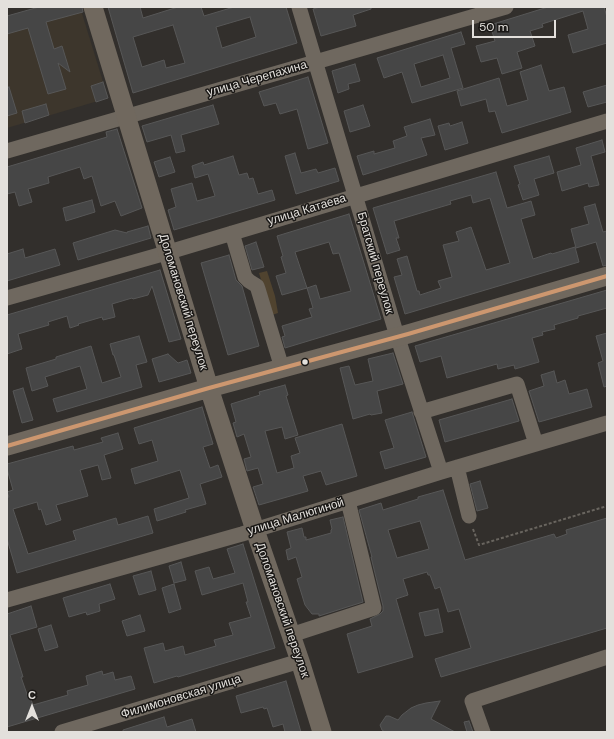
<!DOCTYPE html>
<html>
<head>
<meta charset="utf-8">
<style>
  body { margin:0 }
  #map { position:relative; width:614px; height:739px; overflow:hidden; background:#322f2c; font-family:"DM Sans",sans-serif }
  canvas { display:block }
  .frame { position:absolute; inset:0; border:8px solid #e3e0dc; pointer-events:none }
  .north { position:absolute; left:12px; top:687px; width:40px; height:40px; -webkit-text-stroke:3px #1a1816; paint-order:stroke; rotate:0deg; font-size:11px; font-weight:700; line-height:16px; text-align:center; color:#e3e0dc }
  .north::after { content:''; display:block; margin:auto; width:14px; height:18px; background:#e3e0dc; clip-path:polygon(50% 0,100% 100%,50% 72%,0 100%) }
  .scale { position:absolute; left:472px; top:20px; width:84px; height:18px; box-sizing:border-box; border:2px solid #e3e0dc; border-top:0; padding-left:5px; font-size:12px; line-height:14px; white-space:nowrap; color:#e3e0dc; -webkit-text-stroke:3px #1a1816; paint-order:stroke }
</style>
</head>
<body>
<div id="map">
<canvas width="614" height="739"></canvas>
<div class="frame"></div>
<div class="north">С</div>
<div class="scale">50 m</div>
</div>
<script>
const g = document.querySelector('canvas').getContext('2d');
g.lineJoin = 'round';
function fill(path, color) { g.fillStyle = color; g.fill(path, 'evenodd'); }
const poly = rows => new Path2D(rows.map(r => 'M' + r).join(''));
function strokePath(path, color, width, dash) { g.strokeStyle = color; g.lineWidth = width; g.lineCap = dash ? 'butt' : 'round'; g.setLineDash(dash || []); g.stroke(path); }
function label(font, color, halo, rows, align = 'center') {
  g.font = font + ' "DM Sans",sans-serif'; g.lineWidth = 3; g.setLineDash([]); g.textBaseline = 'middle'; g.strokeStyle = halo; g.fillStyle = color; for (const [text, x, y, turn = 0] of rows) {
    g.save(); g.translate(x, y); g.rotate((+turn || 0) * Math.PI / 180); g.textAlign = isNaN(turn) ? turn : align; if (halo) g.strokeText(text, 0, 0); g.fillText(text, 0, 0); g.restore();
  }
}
fill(poly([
  [80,7,108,98,7,128,7,16]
]), '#3d362c');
fill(poly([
  [267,271,275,296,278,313,272,315,259,273]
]), '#50432f');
const building = poly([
  [39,7,82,7,83,12,46,22,54,49,62,46,70,72,58,63,66,89,48,94,28,28,7,34,7,16,39,7],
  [108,7,140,7,143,18,178,7,201,7,204,16,234,7,286,7,297,43,133,93,108,7],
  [250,17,256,37,222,48,216,27,250,17],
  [173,25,185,63,166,68,164,60,142,67,133,37,173,25],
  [320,7,371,7,371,9,353,15,356,26,321,36,313,9,320,7],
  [548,7,604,7,607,17,607,43,573,53,568,35,588,29,583,11,542,24,543,27,530,31,535,46,517,52,522,68,502,74,497,58,481,62,476,46,495,41,490,25,548,7],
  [461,32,465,44,451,48,463,88,412,103,402,72,384,78,377,58,461,32],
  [443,55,450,78,421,87,414,64,443,55],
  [355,64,360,81,348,84,349,89,338,93,332,71,355,64],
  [541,65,549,91,564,87,571,112,502,133,495,111,489,112,486,99,461,106,457,91,499,78,507,106,528,100,520,72,541,65],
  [308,77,328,143,308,149,297,109,280,114,276,103,264,106,259,92,308,77],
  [103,82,108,98,96,102,91,86,103,82],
  [607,85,607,102,588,107,583,92,607,85],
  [9,87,17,113,7,116,7,88,9,87],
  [46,104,49,115,25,123,22,111,46,104],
  [213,105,219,124,181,135,185,151,176,153,171,135,147,142,142,126,213,105],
  [363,105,370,126,350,132,344,111,363,105],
  [430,119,435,135,421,138,427,155,363,175,357,156,374,151,374,154,395,148,393,141,407,136,404,127,430,119],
  [462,122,468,143,445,150,438,126,449,123,450,126,462,122],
  [117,129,142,208,121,216,115,201,101,206,92,176,84,179,80,167,48,177,49,183,28,189,32,202,19,206,15,192,7,194,7,167,107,137,106,132,117,129],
  [602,140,605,152,591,156,599,185,589,187,588,183,562,191,557,172,581,165,576,148,602,140],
  [295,153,301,173,316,169,318,173,335,168,339,181,296,194,285,156,295,153],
  [233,156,239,175,247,173,249,179,253,178,258,194,272,190,275,200,174,230,168,210,176,207,171,189,192,183,197,201,215,196,208,174,195,178,192,166,203,162,204,165,233,156],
  [549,156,554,173,534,179,539,195,523,200,518,185,520,184,514,166,549,156],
  [170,157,175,172,159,177,154,162,170,157],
  [496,172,507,208,531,201,535,215,521,219,533,259,551,253,552,254,575,247,579,262,405,314,394,277,402,275,397,259,407,256,417,291,419,291,420,295,441,288,438,281,452,277,443,245,459,241,456,232,471,227,486,270,510,263,490,198,473,203,471,195,450,201,451,204,394,221,399,238,396,238,400,250,387,254,373,208,496,172],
  [92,200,95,212,66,221,63,208,92,200],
  [595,204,603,232,607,231,607,265,603,266,596,242,576,248,571,229,589,224,584,207,595,204],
  [349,214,381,319,285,348,282,337,285,336,282,326,312,317,309,309,313,308,307,288,316,285,320,299,351,291,339,253,333,254,329,242,295,252,307,288,282,295,276,276,286,273,281,257,283,256,277,236,349,214],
  [148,226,151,238,78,260,73,243,115,230,127,233,127,232,148,226],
  [256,242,264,267,252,270,245,246,256,242],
  [23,249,25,258,55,249,60,265,7,281,7,254,23,249],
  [229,255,236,280,242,286,259,346,228,355,201,263,229,255],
  [160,270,181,339,169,342,152,286,148,295,133,299,132,298,112,304,115,317,103,320,102,317,78,324,79,325,70,328,67,316,48,322,49,325,18,334,22,349,7,354,7,315,160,270],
  [607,290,607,308,578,316,578,318,554,325,555,329,542,332,543,335,532,338,539,362,515,369,514,365,498,369,497,364,447,378,441,356,420,362,415,346,607,290],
  [607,333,607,386,604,387,598,363,603,361,596,336,607,333],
  [139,336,147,362,136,365,142,387,57,412,53,399,87,389,80,366,45,377,48,386,32,391,26,368,56,359,56,357,91,346,102,383,121,377,114,355,113,355,110,344,139,336],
  [393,353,403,384,377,391,382,413,371,415,370,414,353,419,340,368,349,366,355,385,373,381,368,359,393,353],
  [168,354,178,363,187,360,191,373,159,382,152,359,168,354],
  [554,371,557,383,565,380,569,394,587,389,592,407,539,422,529,391,544,386,541,375,554,371],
  [285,385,288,395,286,396,298,435,285,439,282,427,265,431,277,473,294,468,291,456,300,453,295,438,342,424,357,476,326,485,321,471,303,476,308,491,259,505,253,487,263,484,258,468,247,471,244,459,251,457,244,434,237,437,233,423,236,422,231,404,260,395,259,392,285,385],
  [23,388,33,420,22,423,13,391,23,388],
  [512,399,519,421,445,442,439,420,512,399],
  [202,407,213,444,203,447,210,468,218,465,222,477,200,484,206,504,185,510,186,512,157,521,154,509,189,498,180,470,135,484,131,469,158,461,152,440,139,444,134,428,202,407],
  [412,412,426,457,385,469,380,452,394,448,385,420,412,412],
  [118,433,123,449,104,455,111,478,102,480,98,465,80,470,88,496,56,505,61,520,46,525,41,509,39,510,37,502,13,509,28,554,76,540,73,531,116,518,118,525,148,516,153,533,17,573,7,539,7,497,9,497,7,492,13,490,7,469,7,464,73,446,74,450,103,442,101,438,118,433],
  [480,481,488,508,477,511,470,484,480,481],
  [443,490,465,560,554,534,556,538,567,534,566,530,607,518,607,628,441,677,435,659,471,648,459,609,448,612,440,587,435,589,430,575,428,575,427,572,403,579,408,595,396,599,413,657,358,673,347,634,372,626,370,619,380,614,383,611,383,606,371,557,372,557,359,510,381,503,383,510,418,499,418,497,443,490],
  [420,521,429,549,397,558,388,530,420,521],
  [343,517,363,602,319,616,319,614,312,614,305,605,297,579,302,577,296,557,288,560,286,550,291,548,287,532,302,528,304,537,306,537,306,540,331,533,331,530,332,529,330,520,343,517],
  [243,544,275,648,178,677,177,676,154,683,144,648,163,643,165,651,183,646,185,655,216,646,214,640,233,635,229,623,251,617,246,602,248,602,243,583,202,595,195,571,209,567,213,579,235,573,227,549,243,544],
  [181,562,186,580,174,583,169,566,181,562],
  [151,571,156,590,139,595,133,576,151,571],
  [110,584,115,599,99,604,100,611,87,615,86,612,69,617,63,598,110,584],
  [174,584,181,609,169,613,162,588,174,584],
  [31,606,37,627,10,635,23,677,21,677,28,697,30,697,33,705,68,695,67,691,88,685,86,676,102,671,103,675,113,672,115,680,131,676,135,689,7,727,7,614,31,606],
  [438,609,443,632,425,636,419,613,438,609],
  [140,615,145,631,127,636,122,621,140,615],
  [51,625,58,647,45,651,38,629,51,625],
  [286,681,301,732,285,732,283,724,273,727,267,708,264,709,263,707,241,713,236,696,286,681],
  [440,701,431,719,455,732,385,732,382,730,380,725,386,716,389,716,398,720,402,715,411,708,418,705,426,703,440,701],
  [164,717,167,727,192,719,196,732,123,732,123,730,164,717],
  [469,721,473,732,467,732,464,722,469,721]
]);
fill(building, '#464646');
strokePath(building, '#575757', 1);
strokePath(poly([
  [473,529,479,545,607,506]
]), '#69655f', 2, [3, 2]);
strokePath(poly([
  [299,7,394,326,441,472],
  [7,151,506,7],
  [232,233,245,277,249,281,257,286,258,289,282,368],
  [7,298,159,255,607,121],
  [421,412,517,384,536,444],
  [457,467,469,516],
  [7,600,242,534,441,472,607,423],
  [291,635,374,608,348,501],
  [62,732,300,661],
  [483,732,472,701,607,657]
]), '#6f685f', 15);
strokePath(poly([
  [93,7,209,388,255,530,300,661,322,732],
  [7,446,209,388,408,334,607,276]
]), '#70685e', 19);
strokePath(poly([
  [7,446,209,388,408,334,607,276]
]), '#cd976f', 4);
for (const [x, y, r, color] of [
  [305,362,3.5,"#e3e0dc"]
]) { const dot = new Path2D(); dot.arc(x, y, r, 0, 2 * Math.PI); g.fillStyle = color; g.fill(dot); strokePath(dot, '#1a1816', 1.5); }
label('12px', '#e3e0dc', '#1a1816', [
  ["улица Черепахина",257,79,-16],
  ["улица Катаева",307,210,-17],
  ["Братский переулок",375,263,74],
  ["Доломановский переулок",183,302,73],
  ["улица Малюгиной",296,517,-17],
  ["Доломановский переулок",282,610,71],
  ["Филимоновская улица",181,697,-17]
]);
</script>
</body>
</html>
